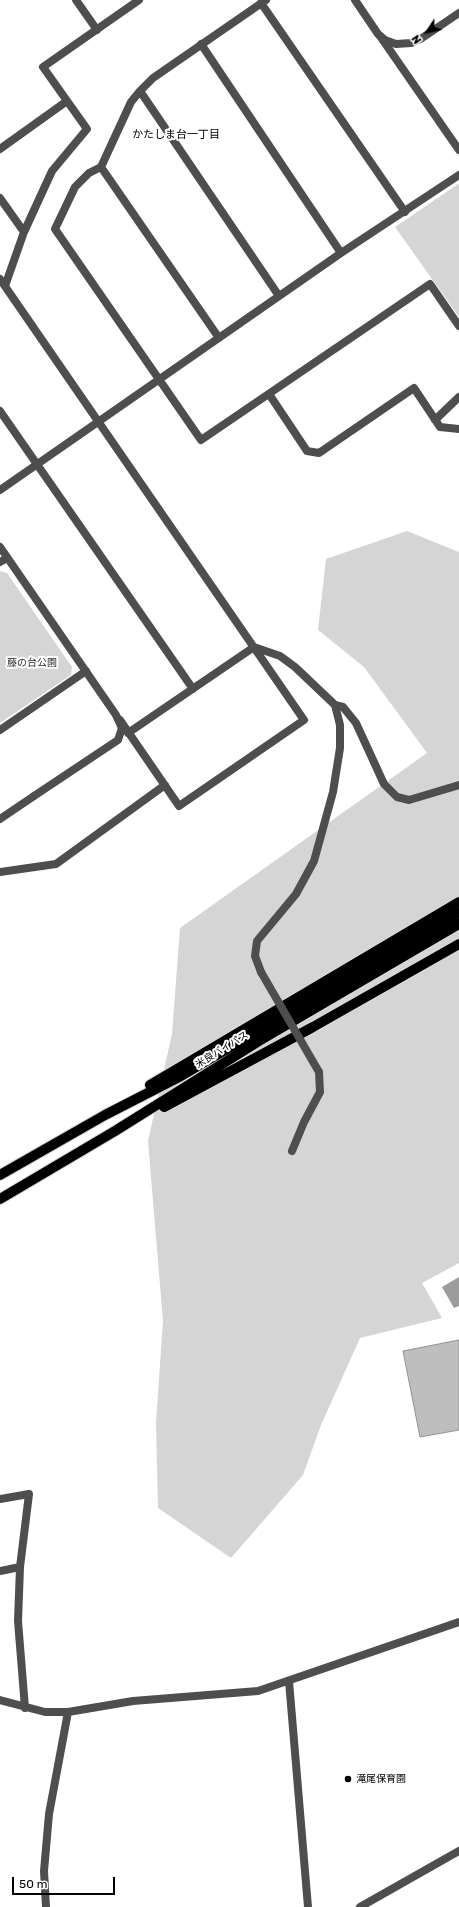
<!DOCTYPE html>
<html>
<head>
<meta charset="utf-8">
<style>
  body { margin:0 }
  #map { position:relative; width:459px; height:1907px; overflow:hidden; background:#fff; font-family:Rubik,sans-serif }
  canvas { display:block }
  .north { position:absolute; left:407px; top:12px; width:40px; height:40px; -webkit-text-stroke:3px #fff; paint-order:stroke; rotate:235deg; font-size:11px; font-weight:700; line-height:16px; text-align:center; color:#000 }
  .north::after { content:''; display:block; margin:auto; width:14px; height:18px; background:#000; clip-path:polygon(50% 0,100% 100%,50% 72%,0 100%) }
  .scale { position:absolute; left:12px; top:1877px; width:103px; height:18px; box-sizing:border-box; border:2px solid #000; border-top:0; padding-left:5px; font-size:12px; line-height:14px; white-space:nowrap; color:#000; -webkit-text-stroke:3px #fff; paint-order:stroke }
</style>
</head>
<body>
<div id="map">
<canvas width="459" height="1907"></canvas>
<div class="north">N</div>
<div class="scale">50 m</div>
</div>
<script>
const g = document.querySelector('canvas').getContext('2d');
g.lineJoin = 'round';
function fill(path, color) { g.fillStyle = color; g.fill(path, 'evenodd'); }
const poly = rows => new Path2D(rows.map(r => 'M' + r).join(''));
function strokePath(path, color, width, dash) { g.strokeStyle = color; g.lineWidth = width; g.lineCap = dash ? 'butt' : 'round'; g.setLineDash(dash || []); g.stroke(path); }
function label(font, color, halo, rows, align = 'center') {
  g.font = font + ' Rubik,"Noto Sans JP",sans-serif'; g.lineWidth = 4; g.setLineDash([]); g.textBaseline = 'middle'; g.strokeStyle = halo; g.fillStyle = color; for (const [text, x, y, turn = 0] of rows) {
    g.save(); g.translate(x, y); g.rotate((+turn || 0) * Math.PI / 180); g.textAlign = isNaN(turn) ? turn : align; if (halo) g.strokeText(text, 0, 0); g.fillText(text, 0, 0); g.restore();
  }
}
fill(poly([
  [458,184,459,184,459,317,395,227],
  [407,531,459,552,459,1263,422,1283,442,1318,360,1338,321,1425,303,1475,231,1558,158,1508,156,1422,163,1321,148,1141,172,1034,180,928,427,753,364,667,318,630,326,559],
  [0,571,7,573,72,667,71,675,0,723]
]), '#d5d5d5');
fill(poly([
  [459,1277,459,1306,454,1308,442,1287]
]), '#9c9c9c');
const building = poly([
  [459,1340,459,1430,420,1437,403,1351,459,1340]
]);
fill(building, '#bebebe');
strokePath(building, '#929292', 1);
const primary = poly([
  [150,1085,459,902],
  [164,1107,313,1027,459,944],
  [0,1175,105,1115,181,1076,459,913],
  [0,1199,115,1131,259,1041,459,924]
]);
strokePath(primary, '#dbdbdb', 12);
strokePath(poly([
  [76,0,97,30],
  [266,0,153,78,140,91,131,102,101,167,89,173,75,187,55,229,201,440,430,284,459,326],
  [261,3,405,212],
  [380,36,459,150],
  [201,44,341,253],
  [140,91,279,296],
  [0,149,67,101],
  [101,167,219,338],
  [0,198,24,232],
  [0,279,304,720,179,806,120,720],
  [5,286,24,232,52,171,87,129,43,67,139,0],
  [269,394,307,451,319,453,414,388,440,427,459,429],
  [0,411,193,689],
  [435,420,459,397],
  [0,490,341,253,459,175],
  [0,562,7,558],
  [335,705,343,707,356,723,384,784,397,797,409,800,459,785],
  [0,730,86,671],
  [128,733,254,647,280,656,295,667,335,705,340,725,340,748,333,792,314,861,296,894,257,941,255,956,261,972],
  [0,819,34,796],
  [0,872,56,864,165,785],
  [292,1151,304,1122,320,1092,319,1072],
  [0,1499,29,1494,20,1567,18,1621,25,1708],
  [0,1571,20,1567],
  [289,1681,308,1907],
  [0,1700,45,1712,68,1712,133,1701,258,1691,459,1622],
  [46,1907,44,1871,49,1814,68,1712],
  [360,1907,459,1851]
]), '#4e4e4e', 8);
strokePath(poly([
  [355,0,378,34,385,40,396,44,411,43,422,38,459,13],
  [0,547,116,715,122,728,118,740,34,796]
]), '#4e4e4e', 8);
strokePath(primary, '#000', 10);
strokePath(poly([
  [261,972,319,1072]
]), '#4e4e4e', 8);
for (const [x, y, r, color] of [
  [348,1779,4,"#000"]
]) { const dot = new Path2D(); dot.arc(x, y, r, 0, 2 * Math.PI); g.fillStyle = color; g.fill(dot); strokePath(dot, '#fff', 1.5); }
label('10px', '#2c2c2c', '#fff', [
  ["藤の台公園",32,663]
]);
label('10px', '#000', '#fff', [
  ["米良バイパス",222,1050,-32]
]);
label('10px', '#000', '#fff', [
  ["滝尾保育園",356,1779]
], 'left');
label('11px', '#000', '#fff', [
  ["かたしま台一丁目",176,135]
]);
</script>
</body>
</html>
